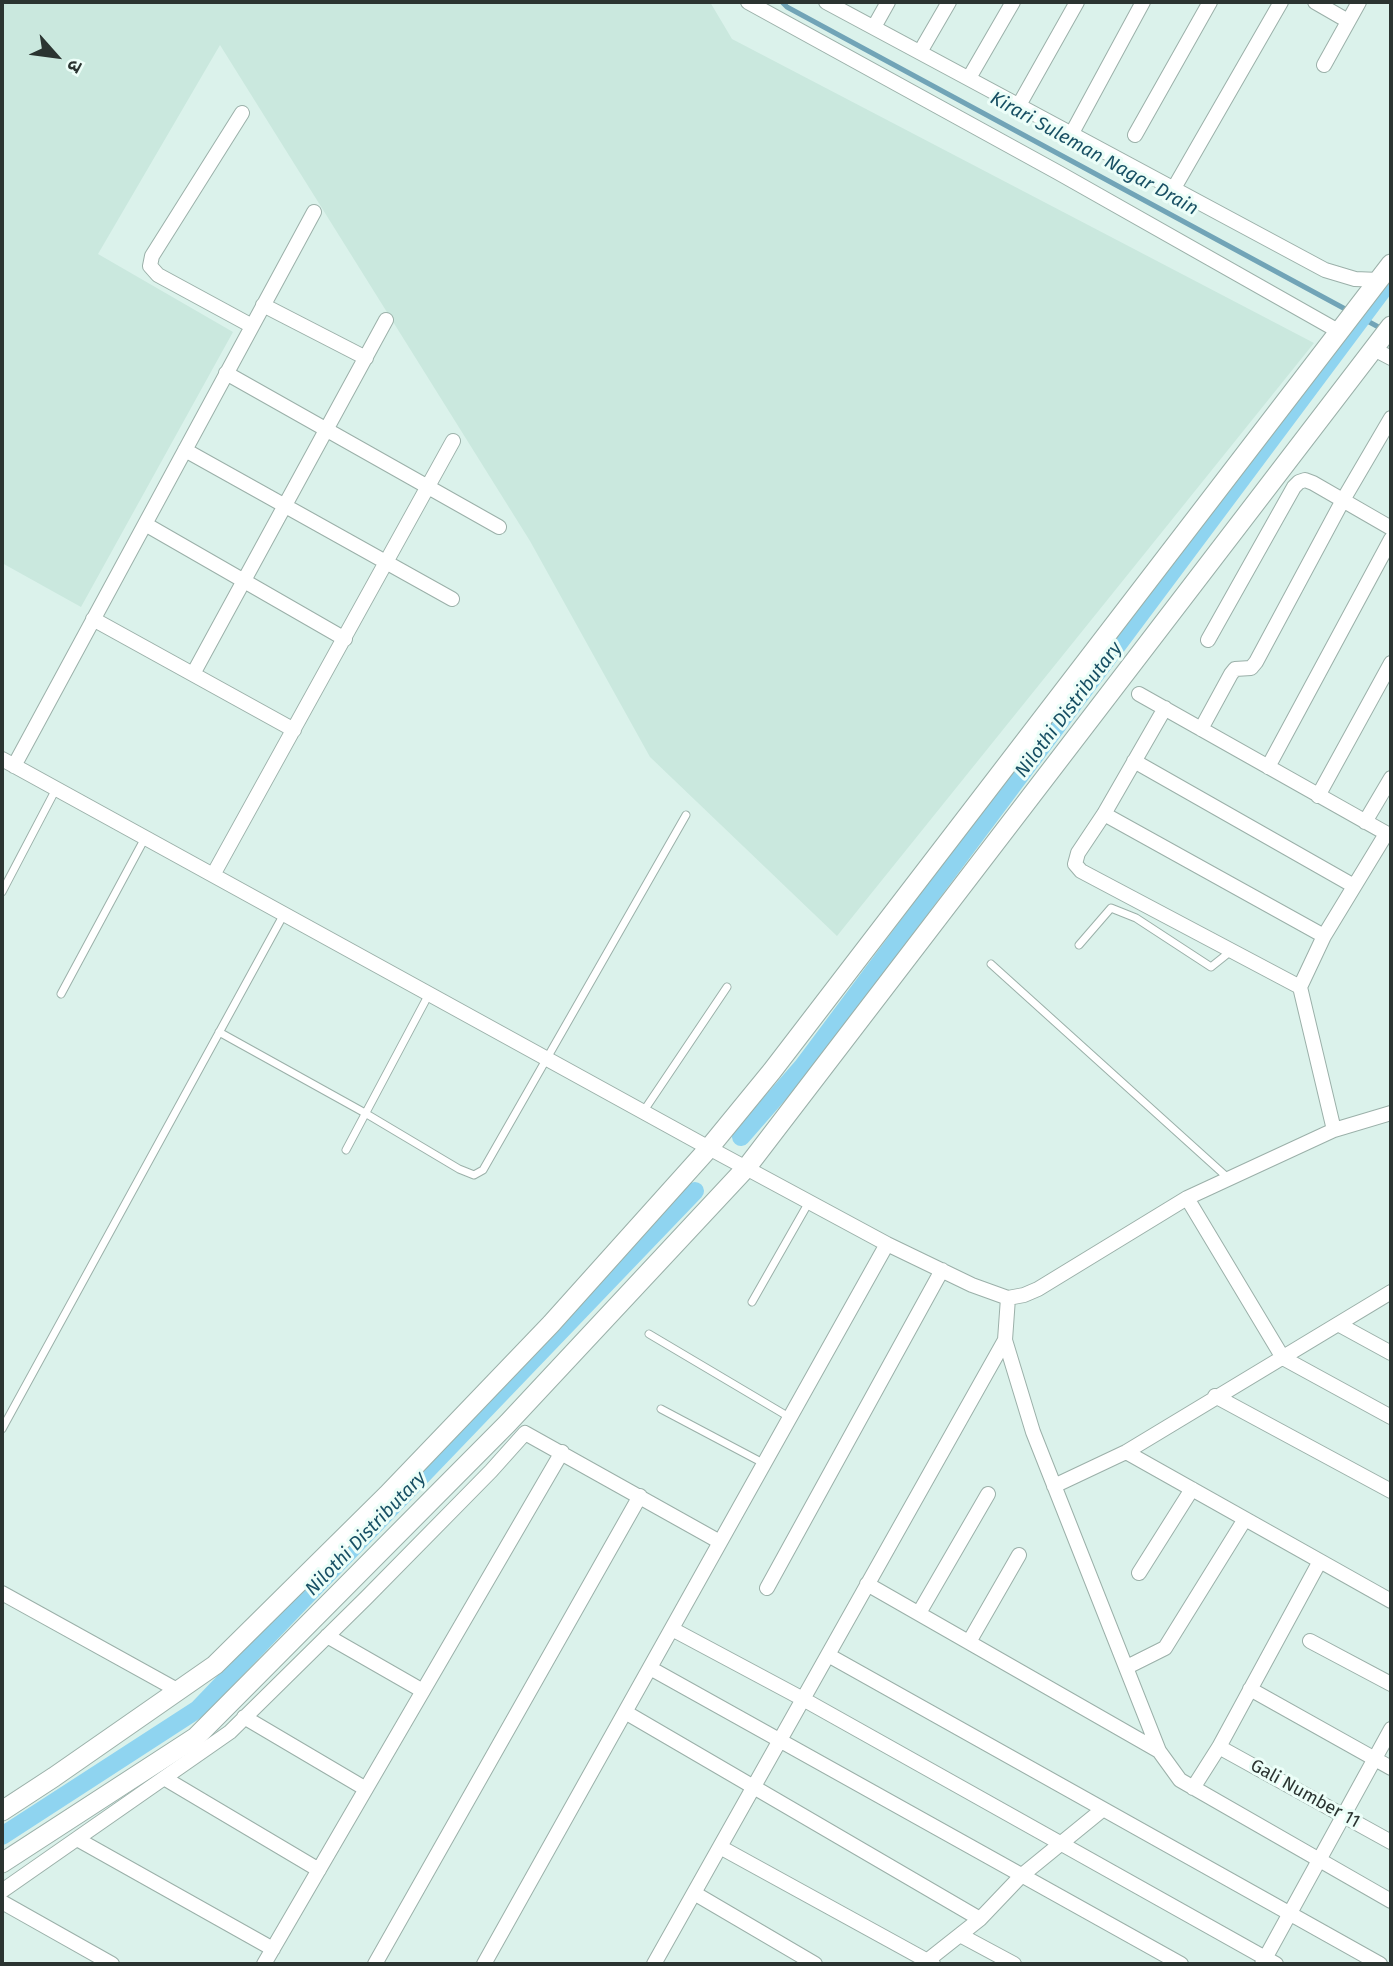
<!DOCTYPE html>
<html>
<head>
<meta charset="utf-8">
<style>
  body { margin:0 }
  #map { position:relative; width:1393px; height:1966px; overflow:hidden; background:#dbf2eb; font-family:"Fira Sans","Noto Sans Devanagari",sans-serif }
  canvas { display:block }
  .frame { position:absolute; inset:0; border:4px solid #2b3431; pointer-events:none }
  .north { position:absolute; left:21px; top:21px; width:70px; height:70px; -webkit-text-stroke:5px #ecfef8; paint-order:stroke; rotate:118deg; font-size:19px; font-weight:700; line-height:28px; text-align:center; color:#2b3431 }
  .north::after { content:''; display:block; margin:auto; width:24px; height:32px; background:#2b3431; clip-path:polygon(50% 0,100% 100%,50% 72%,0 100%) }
</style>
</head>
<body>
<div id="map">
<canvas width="1393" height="1966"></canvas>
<div class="frame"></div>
<div class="north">उ</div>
</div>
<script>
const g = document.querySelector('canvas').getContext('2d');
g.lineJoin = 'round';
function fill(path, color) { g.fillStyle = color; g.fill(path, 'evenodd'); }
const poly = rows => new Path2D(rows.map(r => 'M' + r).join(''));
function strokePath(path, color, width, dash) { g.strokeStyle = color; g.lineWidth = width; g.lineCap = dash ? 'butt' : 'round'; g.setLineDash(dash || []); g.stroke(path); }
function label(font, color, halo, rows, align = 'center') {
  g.font = font + ' "Fira Sans",sans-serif'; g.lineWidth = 6; g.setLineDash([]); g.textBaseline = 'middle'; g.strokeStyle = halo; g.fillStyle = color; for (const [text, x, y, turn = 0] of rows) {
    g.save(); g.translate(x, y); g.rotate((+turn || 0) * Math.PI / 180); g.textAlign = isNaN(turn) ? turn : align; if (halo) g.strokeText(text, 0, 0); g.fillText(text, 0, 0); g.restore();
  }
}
fill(poly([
  [2,2,710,2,732,39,1314,343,837,936,650,757,530,541,220,45,98,254,233,332,81,607,2,563]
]), '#cae8de');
strokePath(poly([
  [782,2,787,7,1384,330]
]), '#71a4b7', 5);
strokePath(poly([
  [741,1137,803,1066,1391,279],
  [2,1836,198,1709,695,1191]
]), '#8fd4f0', 18);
const lane = poly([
  [2,892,56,789],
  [1079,945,1111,908,1136,918,1211,967,1231,951],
  [991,964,1228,1178],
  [61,994,145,838],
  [219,1032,365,1113,459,1169,474,1175,483,1170,686,815],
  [643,1112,727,987],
  [346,1150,429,994],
  [752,1302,809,1202],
  [649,1334,789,1417],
  [661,1409,763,1463],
  [2,1429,284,914]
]);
const street = poly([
  [748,2,1059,173,1340,332],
  [826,2,1325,270,1355,279,1379,280],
  [1315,2,1348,21],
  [874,27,888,2],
  [920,52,949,2],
  [1324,65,1359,2],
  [969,78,1013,2],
  [1019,105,1077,2],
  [242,113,152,256,150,266,158,275,252,326],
  [1072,133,1143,2],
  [1135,135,1210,2],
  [1174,188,1281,2],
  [263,305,366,358],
  [1374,349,1391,358],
  [226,373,499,527],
  [185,450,452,599],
  [145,524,345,639],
  [93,619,294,730],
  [1208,640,1294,487,1299,482,1305,480,1313,483,1391,528],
  [193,674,386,320],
  [1139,694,1391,836],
  [1165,708,1104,814,1078,853,1075,864,1081,871,1300,987,1334,1130],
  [1201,729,1231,674,1235,669,1251,668,1256,662,1343,500,1391,418],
  [2,759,709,1148,887,1244,972,1285,1008,1298,1024,1295,1038,1289,1187,1198,1334,1130,1391,1113],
  [1134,761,1354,886],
  [14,766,314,212],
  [1268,767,1391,539],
  [1318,796,1391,663],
  [1104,814,1324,936],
  [1365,822,1391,778],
  [213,875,453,441],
  [1300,987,1324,936,1386,834],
  [1187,1198,1283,1358,1391,1417],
  [1338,1324,1391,1353],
  [1005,1340,1033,1432,1159,1751,1180,1780,1391,1901],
  [1215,1396,1391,1491],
  [1126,1452,1391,1601],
  [1054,1486,1126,1452,1391,1292],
  [1139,1573,1192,1489],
  [867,1584,1159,1751],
  [767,1588,942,1270],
  [2,1593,179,1691],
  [919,1613,988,1494],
  [672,1629,803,1699,1276,1964],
  [327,1636,423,1691],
  [1310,1641,1391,1684],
  [969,1642,1019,1555],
  [828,1655,1380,1964],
  [1127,1667,1165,1648,1245,1519],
  [650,1668,1181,1964],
  [1250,1689,1391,1768],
  [625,1712,980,1919],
  [244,1717,366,1789],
  [1219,1747,1391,1842],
  [164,1778,319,1870],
  [1193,1788,1219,1747,1320,1561],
  [77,1839,273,1949],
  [720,1847,933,1964],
  [2,1891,230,1732,366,1598,491,1471,525,1433,720,1542],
  [694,1893,815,1964],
  [2,1902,112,1964],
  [960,1935,1014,1964],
  [264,1964,562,1452],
  [375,1964,640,1496],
  [484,1964,887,1244],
  [654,1964,1005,1340,1008,1298],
  [923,1964,980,1919,1021,1876,1102,1810],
  [1262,1964,1391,1729]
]);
const secondary = poly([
  [2,1811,54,1777,215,1665,387,1495,551,1324,709,1148,772,1071,1391,264],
  [2,1863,196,1737,508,1423,747,1167,1391,326]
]);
strokePath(lane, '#9bb0a9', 9);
strokePath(street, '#9bb0a9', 16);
strokePath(secondary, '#9bb0a9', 21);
strokePath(lane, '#fff', 7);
strokePath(street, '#fff', 14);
strokePath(secondary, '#fff', 19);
label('18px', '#2b3431', '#ecfef8', [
  ["Gali Number 11",1305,1794,29]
]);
label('italic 19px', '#185064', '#ecfef8', [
  ["Kirari Suleman Nagar Drain",1094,154,29],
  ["Nilothi Distributary",1069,710,-53],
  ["Nilothi Distributary",366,1534,-46]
]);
</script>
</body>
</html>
